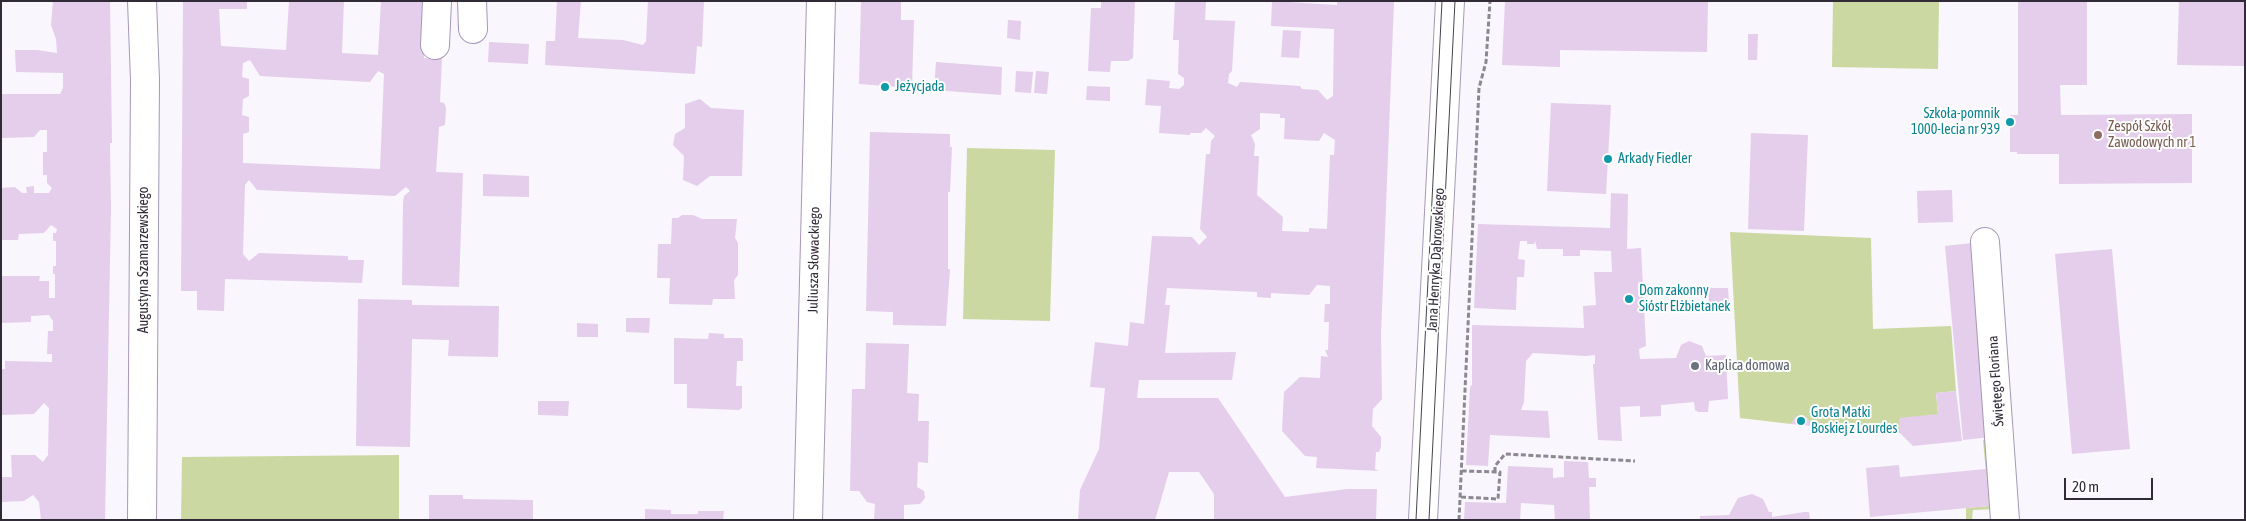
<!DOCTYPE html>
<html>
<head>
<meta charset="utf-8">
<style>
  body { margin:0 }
  #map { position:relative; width:2246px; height:521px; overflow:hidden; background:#f9f6fd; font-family:"Asap Condensed",sans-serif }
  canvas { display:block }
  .frame { position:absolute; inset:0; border:2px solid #302b37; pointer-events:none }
  .scale { position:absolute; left:2064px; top:478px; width:89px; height:22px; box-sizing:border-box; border:2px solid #302b37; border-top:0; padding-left:6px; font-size:15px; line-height:18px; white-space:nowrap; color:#302b37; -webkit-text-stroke:4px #fff; paint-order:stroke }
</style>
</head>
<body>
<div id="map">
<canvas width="2246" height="521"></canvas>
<div class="frame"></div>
<div class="scale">20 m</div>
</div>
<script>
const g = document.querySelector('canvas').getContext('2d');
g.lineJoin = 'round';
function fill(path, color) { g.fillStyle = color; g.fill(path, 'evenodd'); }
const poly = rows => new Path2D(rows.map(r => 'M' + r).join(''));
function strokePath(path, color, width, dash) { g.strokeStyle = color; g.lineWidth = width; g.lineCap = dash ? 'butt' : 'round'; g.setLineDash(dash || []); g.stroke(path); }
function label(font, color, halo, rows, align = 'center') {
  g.font = font + ' "Asap Condensed",sans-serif'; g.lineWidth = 4; g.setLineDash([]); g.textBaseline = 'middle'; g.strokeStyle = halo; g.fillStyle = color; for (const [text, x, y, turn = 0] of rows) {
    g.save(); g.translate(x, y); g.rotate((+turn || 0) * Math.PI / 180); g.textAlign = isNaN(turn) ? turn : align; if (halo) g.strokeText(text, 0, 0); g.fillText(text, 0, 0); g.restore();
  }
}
fill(poly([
  [1833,1,1939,1,1938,69,1832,67],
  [967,148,1055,150,1050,321,963,319],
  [1730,232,1871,238,1873,329,1951,326,1956,391,1936,393,1938,414,1900,433,1810,426,1808,419,1802,415,1791,424,1740,418],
  [1991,437,1995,509,1973,510,1972,520,1966,520,1966,508,1989,506,1983,440],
  [399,455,399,520,181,520,182,457]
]), '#ccd8a1');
fill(poly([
  [53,1,110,1,112,143,110,143,111,208,105,520,41,520,39,502,33,495,24,501,1,502,1,477,12,477,11,455,35,455,43,462,48,455,49,408,44,403,34,414,1,415,1,369,5,369,5,361,52,362,52,354,47,354,48,331,53,331,53,321,49,315,31,316,31,322,1,323,1,276,40,276,39,281,49,281,49,298,55,298,55,274,53,274,53,266,56,266,56,241,53,241,53,233,56,233,57,229,51,225,44,233,19,234,18,240,1,240,1,188,15,187,22,193,27,193,26,187,34,186,34,193,49,193,52,188,47,183,47,175,43,175,43,152,47,152,47,130,40,130,34,137,1,138,1,94,60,94,63,88,63,73,16,72,15,50,37,50,57,53,56,39,51,25],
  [183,1,247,1,247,9,219,9,221,46,286,50,289,1,344,1,342,53,378,55,381,1,425,1,424,58,442,59,440,102,444,103,446,108,445,125,439,127,436,172,463,173,459,287,402,285,403,203,404,196,410,191,406,187,395,196,257,190,249,180,245,185,243,254,249,261,259,253,348,256,348,260,364,260,362,283,225,279,224,311,197,310,197,291,181,291],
  [250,60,260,76,370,82,378,71,384,74,380,169,243,163,243,134,249,132,249,117,242,115,243,99,249,96,249,79,242,77,243,63],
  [557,1,581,1,578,38,623,40,643,45,646,41,648,1,704,2,702,47,697,46,695,74,545,65,546,41,555,41],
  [861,1,901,1,901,20,914,20,912,88,859,84],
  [1101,1,1135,1,1133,58,1128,61,1111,61,1110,72,1088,71,1091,8,1101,8],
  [1175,1,1206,1,1205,20,1235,21,1232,71,1229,74,1228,83,1237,87,1240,82,1300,86,1302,89,1318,90,1327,100,1333,96,1334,29,1271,26,1272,1,1337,5,1337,1,1394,1,1381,335,1382,399,1373,409,1372,426,1381,437,1381,447,1379,452,1376,452,1375,469,1379,471,1316,468,1317,457,1305,456,1282,431,1284,392,1300,377,1320,378,1321,356,1328,357,1325,350,1328,350,1329,322,1324,322,1325,304,1330,304,1330,286,1317,285,1309,295,1271,293,1271,298,1257,297,1257,292,1167,288,1165,305,1170,305,1165,353,1236,352,1232,380,1139,380,1137,398,1218,398,1285,497,1347,489,1377,489,1376,520,1214,520,1214,494,1199,472,1169,472,1155,520,1078,520,1080,490,1099,449,1105,388,1090,387,1095,342,1128,346,1130,322,1144,324,1152,236,1192,237,1199,245,1207,237,1200,229,1206,154,1210,154,1211,141,1215,136,1206,128,1201,133,1190,133,1190,135,1159,133,1161,106,1145,105,1147,79,1170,81,1169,88,1179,89,1184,85,1184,78,1178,74,1179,40,1173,40],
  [1260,113,1280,114,1280,118,1285,118,1284,139,1319,141,1324,133,1335,140,1334,155,1330,155,1327,229,1309,228,1309,232,1282,231,1283,217,1257,195,1259,156,1254,156,1255,144,1251,135,1260,129],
  [1505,1,1708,1,1707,52,1560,50,1560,67,1502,65],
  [2018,1,2087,1,2087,85,2060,85,2061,115,2192,114,2192,183,2059,184,2059,154,2017,154,2017,152,2010,152,2010,115,2018,115],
  [2179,1,2245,1,2245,66,2177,65],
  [1008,20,1021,21,1020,40,1007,38],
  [1283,30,1301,31,1299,58,1281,57],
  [1748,34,1758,34,1757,60,1748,60],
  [489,42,529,44,528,64,488,62],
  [936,62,1002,67,1001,95,934,90],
  [1016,71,1033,72,1031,93,1015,92],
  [1036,71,1049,72,1047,94,1034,93],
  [1087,86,1110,87,1110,101,1086,100],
  [700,99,711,108,744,110,742,176,710,176,697,186,683,180,684,156,673,145,675,134,685,128,685,104],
  [1551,103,1611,105,1606,194,1547,191],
  [870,132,950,134,950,147,952,147,950,192,948,192,948,269,950,269,946,326,893,325,893,312,866,311],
  [1751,133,1808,135,1804,231,1748,229],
  [483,174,529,176,529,197,483,196],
  [1952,190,1953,222,1918,223,1917,191],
  [1611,193,1628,194,1627,249,1641,248,1646,346,1639,349,1640,359,1676,358,1681,345,1689,341,1702,346,1706,356,1726,355,1728,399,1709,401,1708,412,1698,412,1695,410,1694,402,1661,405,1661,416,1640,417,1640,406,1620,407,1622,441,1598,440,1593,364,1595,364,1595,355,1586,356,1533,353,1526,361,1524,402,1521,410,1548,411,1550,438,1490,435,1488,466,1466,465,1470,387,1472,385,1472,325,1584,328,1583,306,1596,305,1594,272,1612,272,1611,251,1580,250,1580,256,1563,256,1563,249,1537,249,1535,241,1534,244,1527,244,1527,241,1520,241,1518,259,1525,260,1524,277,1517,277,1516,310,1474,308,1478,224,1610,228],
  [682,215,693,215,702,219,737,219,735,238,738,243,738,275,734,280,735,299,713,299,712,305,669,304,670,278,657,278,658,244,671,244,672,218,678,218],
  [1972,243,1991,437,1963,440,1945,246],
  [2112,249,2130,449,2072,454,2055,254],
  [1708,288,1728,288,1729,302,1709,303],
  [358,299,412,300,412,305,499,306,498,357,448,356,449,340,412,339,410,447,356,446],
  [626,318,650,318,649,333,626,332],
  [577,323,598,324,598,337,577,337],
  [709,333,724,334,724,338,741,338,743,340,743,361,737,361,736,386,742,386,742,408,739,410,687,408,687,384,674,384,674,338,708,339],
  [866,343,909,344,907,393,919,394,918,421,929,421,928,463,918,462,917,487,924,491,925,498,920,504,904,505,904,520,874,520,875,504,867,502,859,491,850,491,852,389,865,389],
  [1956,391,1962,441,1913,446,1900,433,1899,418,1938,414,1936,393],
  [538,401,569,401,568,416,538,415],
  [1802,415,1808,419,1810,426,1791,424,1795,417],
  [1564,461,1588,462,1589,478,1596,478,1596,487,1589,487,1590,520,1555,520,1554,505,1521,503,1520,520,1464,520,1465,502,1506,503,1508,466,1553,468,1553,478,1564,477],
  [1899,465,1900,477,1986,469,1989,506,1870,517,1866,468],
  [1752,494,1763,499,1769,512,1772,512,1772,517,1804,512,1809,512,1810,520,1700,520,1700,516,1729,515,1738,498],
  [429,495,463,495,463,499,533,500,533,520,429,520],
  [645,509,671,510,671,514,698,514,698,511,724,511,723,520,645,520]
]), '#e4ceeb');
const minor = poly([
  [142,1,145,80,142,520],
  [472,1,473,29],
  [435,45,437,1],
  [1985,242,2005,520],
  [808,520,821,1],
  [1423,520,1450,1]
]);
strokePath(minor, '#a598b6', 30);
strokePath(poly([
  [1495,472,1495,466,1505,454,1635,461],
  [1461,497,1498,499,1500,472,1462,471],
  [1459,520,1479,88,1486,62,1490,1]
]), '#8c8791', 3, [5, 2.5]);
strokePath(minor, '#fff', 28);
strokePath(poly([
  [1416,520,1442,1],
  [1429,520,1455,1]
]), '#47434e', 1);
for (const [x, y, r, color] of [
  [885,87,5,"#0f9aa8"],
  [2010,122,5,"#0f9aa8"],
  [2098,135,5,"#8d6e63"],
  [1608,159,5,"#0f9aa8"],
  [1629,299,5,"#0f9aa8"],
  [1695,366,5,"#6b7280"],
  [1801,421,5,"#0f9aa8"]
]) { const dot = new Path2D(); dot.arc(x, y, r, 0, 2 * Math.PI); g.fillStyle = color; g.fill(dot); strokePath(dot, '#fff', 2); }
label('14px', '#0d838f', '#fff', [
  ["Jeżycjada",895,87],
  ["Szkoła-pomnik",2000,114,"right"],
  ["1000-lecia nr 939",2000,130,"right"],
  ["Arkady Fiedler",1618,159],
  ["Dom zakonny",1639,291],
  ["Sióstr Elżbietanek",1639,307],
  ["Grota Matki",1811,413],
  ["Boskiej z Lourdes",1811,429]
], 'left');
label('14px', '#785e54', '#fff', [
  ["Zespół Szkół",2108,127],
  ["Zawodowych nr 1",2108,143]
], 'left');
label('14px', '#302b37', '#fff', [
  ["Augustyna Szamarzewskiego",144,260,-90],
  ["Juliusza Słowackiego",814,260,-89],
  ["Jana Henryka Dąbrowskiego",1436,260,-87],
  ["Świętego Floriana",1996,381,-94]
]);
label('14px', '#5b616d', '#fff', [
  ["Kaplica domowa",1705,366]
], 'left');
</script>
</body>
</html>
